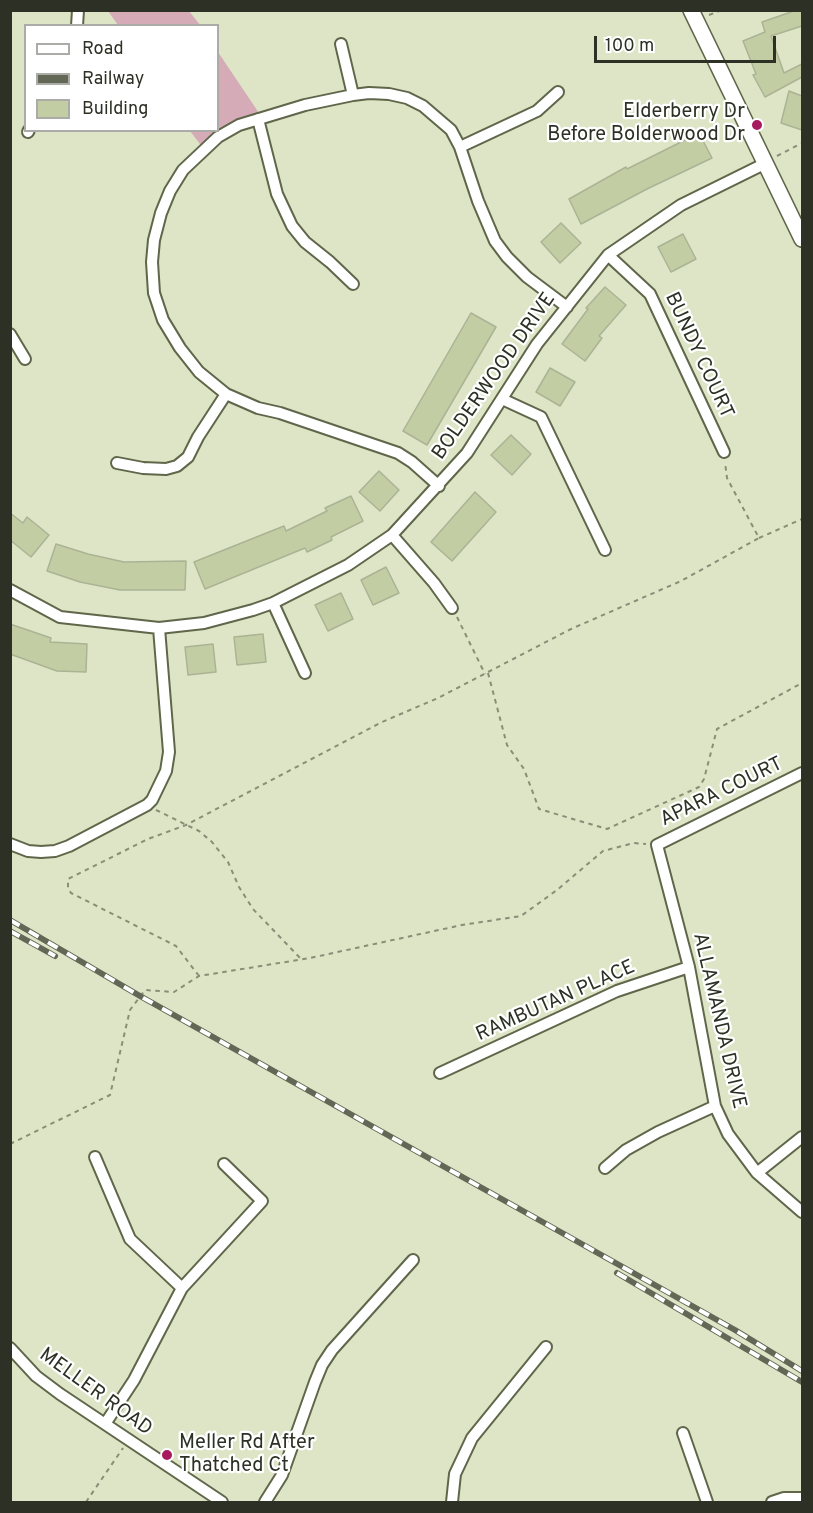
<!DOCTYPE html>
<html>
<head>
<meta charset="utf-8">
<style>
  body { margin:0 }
  #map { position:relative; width:813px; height:1513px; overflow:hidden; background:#dde5c6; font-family:Overpass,sans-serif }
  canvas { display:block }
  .frame { position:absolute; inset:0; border:12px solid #2d3024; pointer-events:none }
  .legend { position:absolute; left:24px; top:24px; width:195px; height:108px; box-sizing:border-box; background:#fff; border:2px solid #abaca7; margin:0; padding:8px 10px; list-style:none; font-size:18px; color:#2d3024 }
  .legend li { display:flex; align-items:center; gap:12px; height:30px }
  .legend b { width:30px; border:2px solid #abaca7 }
  .scale { position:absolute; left:594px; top:36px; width:182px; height:27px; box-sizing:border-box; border:3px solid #2d3024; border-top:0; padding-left:8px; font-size:18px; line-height:21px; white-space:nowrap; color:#2d3024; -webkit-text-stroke:4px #fff; paint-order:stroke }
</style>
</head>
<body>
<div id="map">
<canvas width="813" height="1513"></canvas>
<div class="frame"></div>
<ul class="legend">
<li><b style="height:8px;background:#fff"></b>Road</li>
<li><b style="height:8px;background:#636755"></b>Railway</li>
<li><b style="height:16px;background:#c2cda4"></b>Building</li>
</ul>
<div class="scale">100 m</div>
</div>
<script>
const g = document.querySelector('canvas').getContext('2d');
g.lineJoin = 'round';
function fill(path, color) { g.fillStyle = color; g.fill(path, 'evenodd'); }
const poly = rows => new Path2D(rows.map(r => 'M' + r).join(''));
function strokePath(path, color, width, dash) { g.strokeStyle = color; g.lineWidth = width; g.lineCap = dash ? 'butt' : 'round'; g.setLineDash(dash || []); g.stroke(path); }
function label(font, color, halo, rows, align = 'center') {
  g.font = font + ' Overpass,sans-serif'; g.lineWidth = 4.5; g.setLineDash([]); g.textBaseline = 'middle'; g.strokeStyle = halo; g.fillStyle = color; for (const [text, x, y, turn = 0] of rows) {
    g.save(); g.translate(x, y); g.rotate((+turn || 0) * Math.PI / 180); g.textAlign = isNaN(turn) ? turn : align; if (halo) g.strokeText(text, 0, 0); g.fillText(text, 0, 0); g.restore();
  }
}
fill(poly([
  [110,11,189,11,200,25,118,25,108,11],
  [218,52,263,119,203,148,190,131,218,130]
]), '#d4abb7');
const building = poly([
  [791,10,802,10,802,26,771,36,784,73,802,64,802,77,765,97,753,75,756,74,743,41,765,32,762,22,791,12,791,10],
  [789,91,802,96,802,130,781,123,789,91],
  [699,133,712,158,647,189,581,224,569,199,626,167,627,169,699,133],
  [561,223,581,243,560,263,541,242,561,223],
  [683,234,696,259,671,272,658,247,683,234],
  [605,287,626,305,599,336,602,338,585,361,562,344,588,309,586,308,605,287],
  [471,313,496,327,427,445,403,431,471,313],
  [550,368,575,382,560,406,536,392,550,368],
  [511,435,531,454,512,475,491,455,511,435],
  [379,471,399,490,380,511,359,492,379,471],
  [475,492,496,512,452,561,431,542,475,492],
  [351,496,363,521,331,537,332,540,307,552,305,548,205,589,194,562,284,526,286,531,327,511,325,508,351,496],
  [10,513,23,523,27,517,49,535,31,557,10,540,10,513],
  [56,544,88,554,124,562,186,561,185,590,120,590,80,582,47,571,56,544],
  [386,567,399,593,373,605,361,580,386,567],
  [341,593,353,619,328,631,315,605,341,593],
  [10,624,51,638,50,642,87,644,86,672,57,671,10,654,10,624],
  [263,634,266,662,237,665,234,637,263,634],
  [213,644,216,672,188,675,185,647,213,644]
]);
fill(building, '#c2cda4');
strokePath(building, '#abb395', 1.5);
const street = poly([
  [77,26,78,10],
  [341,44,353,95],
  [258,119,277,194,292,226,305,242,330,262,353,284],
  [28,132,29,130],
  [460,147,537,111,558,92],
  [608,255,650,294,724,452],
  [10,334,25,359],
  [502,399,541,417,605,550],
  [117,463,143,468,166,469,177,466,188,457,198,437,226,394],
  [439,486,412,462,398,453,280,413,258,408,226,394,199,372,180,348,163,320,154,293,152,262,154,240,161,213,170,191,183,170,218,137,239,125,305,105,353,95,369,93,389,94,407,98,423,106,451,130,460,147,478,201,495,241,507,257,527,277,567,307],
  [392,535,434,583,452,608],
  [10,590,60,617,159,628,204,623,253,610,273,603,348,565,392,535,467,453,537,344,608,255,681,205,766,163],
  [273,603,305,673],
  [802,773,657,845,689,967,715,1106,728,1134,757,1173,802,1212],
  [10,844,28,851,41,852,55,851,69,846,147,805,152,800,166,771,169,752,159,628],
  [440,1073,617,991,689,967],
  [95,1157,130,1239,182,1288],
  [605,1168,626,1150,658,1132,715,1106],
  [757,1173,802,1137],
  [10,1348,36,1376,60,1394,222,1502],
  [105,1424,134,1380,182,1288,262,1201,224,1164],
  [683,1433,707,1502],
  [265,1502,282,1475,315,1382,322,1365,332,1350,413,1260],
  [452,1502,455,1474,472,1438,546,1347],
  [772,1502,784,1498,802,1498]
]);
const secondary = poly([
  [691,10,802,239]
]);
strokePath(street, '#5f664a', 14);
strokePath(secondary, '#5f664a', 18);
strokePath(poly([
  [709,15,722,10],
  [777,156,802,143],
  [759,538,802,519],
  [457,617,485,674],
  [488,673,507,745,524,769,539,809,607,829,699,787,704,779,717,729,802,683],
  [156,810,199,831,212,842,228,862,239,887,253,909,301,959],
  [199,976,176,946,71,893,68,888,68,879,148,839,186,825,382,722,438,698,571,629,681,581,759,538,727,478,725,462],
  [10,1144,110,1095,130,1010,145,990,174,992,199,976,310,958,462,925,521,916,557,890,603,851,634,843,646,844],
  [86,1502,123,1448]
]), '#888e78', 2, [4.5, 4.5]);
strokePath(street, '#fff', 10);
strokePath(secondary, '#fff', 15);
const rail = poly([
  [10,920,140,996,735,1330,802,1371],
  [10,931,55,956],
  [617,1273,802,1382]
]);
strokePath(rail, '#636755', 6);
strokePath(rail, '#fff', 4, [11]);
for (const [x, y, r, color] of [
  [757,125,6,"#a71a5e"],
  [167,1455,6,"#a71a5e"]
]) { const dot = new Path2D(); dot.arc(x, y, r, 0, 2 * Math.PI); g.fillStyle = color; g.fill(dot); strokePath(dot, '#fff', 2); }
label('20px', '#2d3024', '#fff', [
  ["Elderberry Dr",745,113],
  ["Before Bolderwood Dr",745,136],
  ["Meller Rd After",179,1444,"left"],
  ["Thatched Ct",179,1467,"left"]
], 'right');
label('20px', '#2d3024', '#fff', [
  ["BUNDY COURT",698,356,65],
  ["BOLDERWOOD DRIVE",495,377,-55],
  ["APARA COURT",722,793,-26],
  ["RAMBUTAN PLACE",556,1002,-24],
  ["ALLAMANDA DRIVE",718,1021,77],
  ["MELLER ROAD",95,1393,36]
]);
</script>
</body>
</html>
